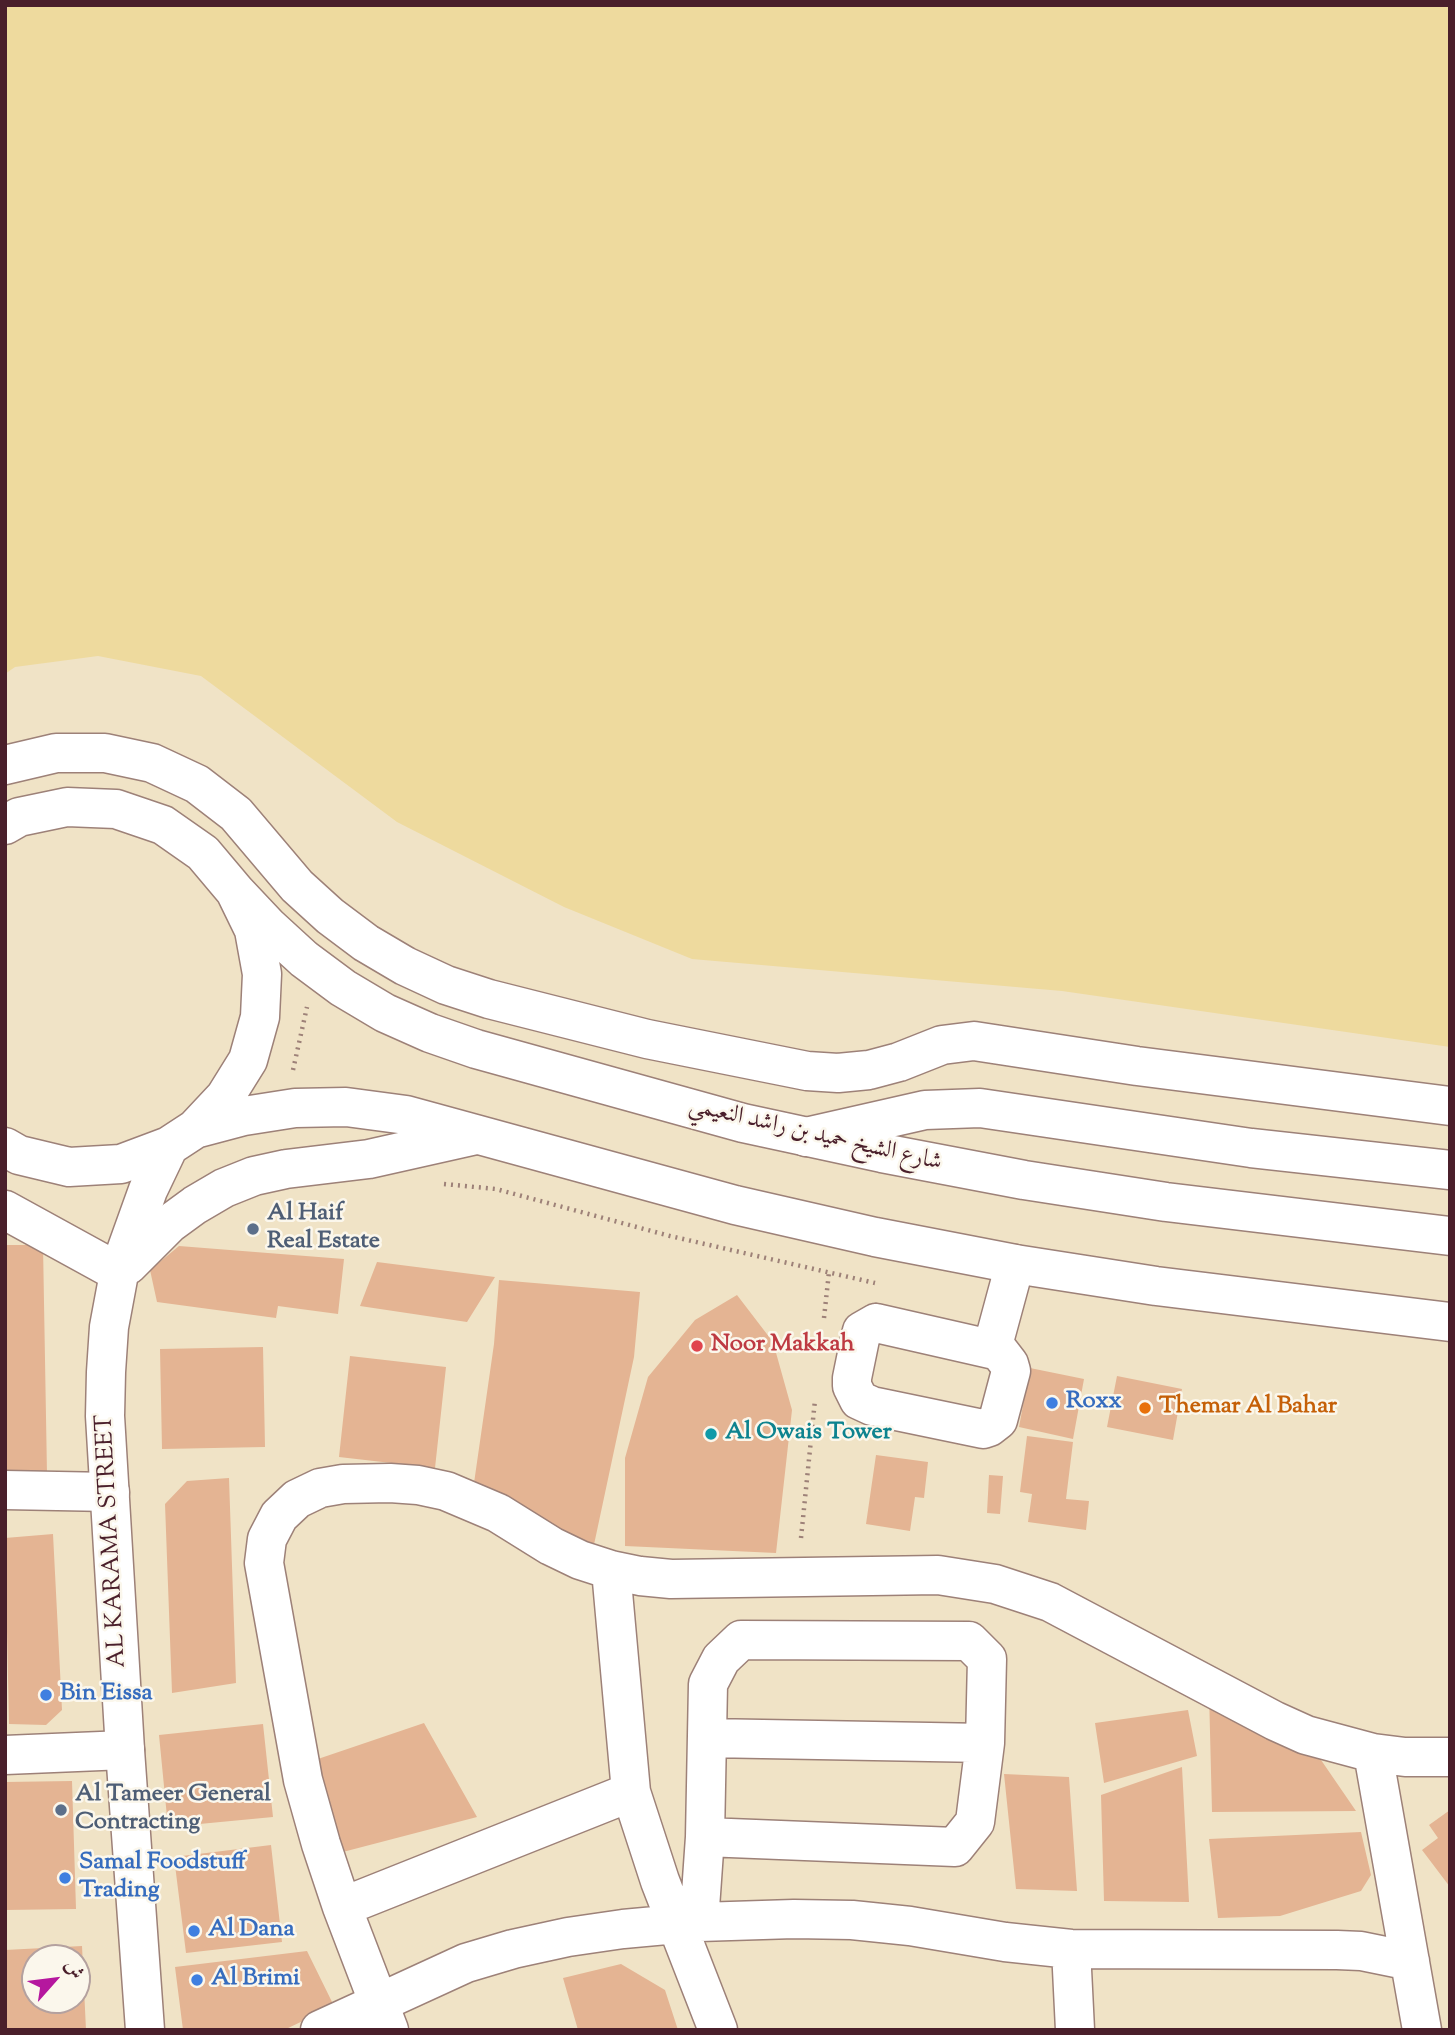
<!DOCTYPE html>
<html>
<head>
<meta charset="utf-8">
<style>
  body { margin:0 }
  #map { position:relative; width:1455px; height:2035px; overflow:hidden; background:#f0e3c6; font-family:"Sorts Mill Goudy",Amiri,serif }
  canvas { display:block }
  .frame { position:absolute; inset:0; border:7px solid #4a1f2b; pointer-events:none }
  .north { position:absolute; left:21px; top:1944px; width:70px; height:70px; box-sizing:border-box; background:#fbf7ec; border:2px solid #b4a19f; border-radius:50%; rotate:62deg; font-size:19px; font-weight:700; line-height:28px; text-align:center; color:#4a1f2b }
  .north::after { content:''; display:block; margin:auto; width:24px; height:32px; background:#b5179e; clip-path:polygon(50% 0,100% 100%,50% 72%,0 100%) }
</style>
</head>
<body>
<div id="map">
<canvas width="1455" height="2035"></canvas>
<div class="frame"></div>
<div class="north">ش</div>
</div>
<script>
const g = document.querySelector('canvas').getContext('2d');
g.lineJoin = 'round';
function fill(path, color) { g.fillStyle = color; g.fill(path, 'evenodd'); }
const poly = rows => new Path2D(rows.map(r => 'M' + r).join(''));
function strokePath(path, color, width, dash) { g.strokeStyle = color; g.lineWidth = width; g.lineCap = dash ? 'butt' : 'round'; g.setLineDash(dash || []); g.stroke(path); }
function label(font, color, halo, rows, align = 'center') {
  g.font = font + ' "Sorts Mill Goudy",Amiri,serif'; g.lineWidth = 5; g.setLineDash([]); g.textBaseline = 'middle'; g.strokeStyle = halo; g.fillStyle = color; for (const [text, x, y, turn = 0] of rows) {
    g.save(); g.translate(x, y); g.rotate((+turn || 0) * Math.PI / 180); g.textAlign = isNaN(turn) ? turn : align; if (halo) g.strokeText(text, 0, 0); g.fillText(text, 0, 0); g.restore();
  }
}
fill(poly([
  [5,5,1450,5,1450,1047,1062,991,692,959,564,907,397,822,201,676,98,656,15,667,5,674]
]), '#eeda9e');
fill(poly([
  [5,1245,43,1245,47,1474,5,1476],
  [179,1246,344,1259,338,1314,278,1306,276,1318,157,1302,150,1270],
  [377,1262,495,1277,467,1322,360,1306],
  [499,1280,640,1292,634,1357,592,1554,474,1483,494,1344],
  [737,1295,773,1342,792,1410,776,1553,625,1546,625,1458,648,1377,695,1320],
  [263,1347,265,1447,162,1449,160,1349],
  [350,1356,446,1367,435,1468,339,1457],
  [1030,1368,1084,1379,1073,1439,1019,1427],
  [1117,1376,1182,1389,1173,1440,1107,1427],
  [1027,1436,1073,1442,1066,1499,1089,1501,1086,1530,1028,1522,1032,1494,1020,1492],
  [876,1455,928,1462,924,1498,915,1497,910,1531,866,1524],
  [989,1475,1003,1476,1000,1514,987,1513],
  [229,1478,236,1683,172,1693,165,1504,187,1481],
  [53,1534,62,1710,46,1725,9,1724,5,1538],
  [1209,1692,1308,1741,1356,1811,1212,1812],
  [1188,1710,1197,1756,1104,1783,1095,1723],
  [424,1723,477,1817,339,1853,312,1761],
  [263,1724,273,1817,168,1827,159,1735],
  [1182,1767,1189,1902,1104,1901,1101,1795],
  [1004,1774,1069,1777,1077,1891,1016,1889],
  [72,1781,76,1909,5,1910,5,1782],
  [1450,1810,1450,1887,1422,1850,1438,1838,1429,1825],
  [1361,1832,1371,1875,1361,1891,1280,1916,1218,1918,1209,1839],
  [271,1845,282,1942,186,1953,174,1857],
  [82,1946,86,2030,5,2030,5,1950],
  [35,1958,77,1958,77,2000,35,2000],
  [307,1951,334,2006,284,2030,183,2030,175,1967],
  [621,1964,665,1990,678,2030,578,2030,563,1978]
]), '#e4b493');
const minor = poly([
  [5,765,56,753,105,753,152,763,197,784,236,814,297,886,330,916,366,943,405,966,446,985,489,999,647,1039,807,1071,838,1073,869,1070,899,1062,942,1045,974,1041,1137,1066,1450,1106],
  [806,1137,925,1110,980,1108,1251,1148,1450,1170],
  [5,1210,107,1266,120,1268,128,1265,169,1224,195,1205,224,1188,254,1176,286,1169,369,1159,476,1135],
  [876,1323,999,1351,1009,1364,1011,1371,998,1420,989,1427,983,1429,872,1406,859,1400,852,1386,852,1378,860,1339,862,1331,876,1323],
  [992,1349,1015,1264],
  [5,1490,110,1492],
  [611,1570,631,1792,660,1881,718,2030],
  [707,1738,985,1743],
  [1373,1753,1422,2030],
  [5,1755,125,1750],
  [342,1907,631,1792],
  [699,1922,705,1837,708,1684,721,1659,741,1640,969,1641,987,1659,985,1743,975,1822,955,1847,705,1837],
  [1071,1949,1075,2030],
  [320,2030,466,1963,513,1949,568,1937,623,1929,699,1922,794,1919,852,1920,910,1926,1005,1942,1071,1949,1337,1950,1361,1951,1410,1961],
  [389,2030,342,1907,321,1844,303,1780,264,1563,267,1539,279,1516,297,1499,320,1488,343,1484,390,1483,418,1485,446,1491,498,1513,551,1546,580,1560,611,1570,640,1576,671,1579,938,1575,995,1584,1050,1602,1275,1721,1306,1735,1373,1753,1405,1757,1450,1757]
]);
const major = poly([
  [5,825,19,817,67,807,116,809,163,825,203,853,235,891,254,930,262,974,260,1017,248,1060,225,1097,195,1129,169,1146,121,1164,69,1167,19,1155,5,1147],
  [235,891,268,926,304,959,343,988,385,1013,430,1033,476,1049,743,1123,882,1153,1024,1180,1166,1202,1450,1236],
  [195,1129,244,1116,295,1108,346,1107,406,1115,735,1205,875,1237,1015,1264,1156,1286,1450,1322],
  [145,2030,125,1750,105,1416,106,1372,109,1327,120,1268,148,1190,169,1146]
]);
strokePath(minor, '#9d8178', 41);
strokePath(major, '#9d8178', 41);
strokePath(poly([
  [293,1070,307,1007],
  [444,1184,496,1189,670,1236,875,1283],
  [824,1318,829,1272],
  [801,1538,815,1400]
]), '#9d8178', 4.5, [2, 5]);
strokePath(minor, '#fff', 38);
strokePath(major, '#fff', 38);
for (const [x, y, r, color] of [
  [253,1229,7,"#5c6f8a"],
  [697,1346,7,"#e0444e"],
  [1052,1403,7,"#3f7fe0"],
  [1145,1408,7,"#e8710a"],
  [711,1434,7,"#0f9aa8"],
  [46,1695,7,"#3f7fe0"],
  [61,1810,7,"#5c6f8a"],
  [65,1878,7,"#3f7fe0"],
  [194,1931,7,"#3f7fe0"],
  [197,1980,7,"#3f7fe0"]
]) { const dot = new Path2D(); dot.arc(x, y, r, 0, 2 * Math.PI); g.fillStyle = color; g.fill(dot); strokePath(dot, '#fbf7ec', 2.5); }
label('24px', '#4a1f2b', '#fbf7ec', [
  ["شارع الشيخ حميد بن راشد النعيمي",815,1136,13],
  ["AL KARAMA STREET",113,1541,-93]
]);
label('bold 24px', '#4e5e75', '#fbf7ec', [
  ["Al Haif",267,1215],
  ["Real Estate",267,1243],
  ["Al Tameer General",75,1796],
  ["Contracting",75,1824]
], 'left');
label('bold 24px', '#be3a42', '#fbf7ec', [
  ["Noor Makkah",711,1346]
], 'left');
label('bold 24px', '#366cbe', '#fbf7ec', [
  ["Roxx",1066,1403],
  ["Bin Eissa",60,1695],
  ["Samal Foodstuff",79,1864],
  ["Trading",79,1892],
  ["Al Dana",208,1931],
  ["Al Brimi",211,1980]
], 'left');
label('bold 24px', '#c56008', '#fbf7ec', [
  ["Themar Al Bahar",1159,1408]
], 'left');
label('bold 24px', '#0d838f', '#fbf7ec', [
  ["Al Owais Tower",725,1434]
], 'left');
</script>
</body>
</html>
